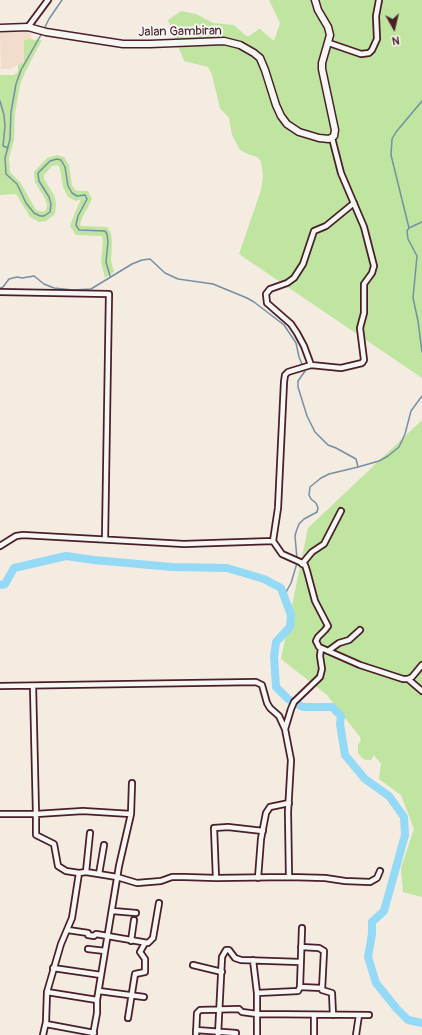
<!DOCTYPE html>
<html>
<head>
<meta charset="utf-8">
<style>
  body { margin:0 }
  #map { position:relative; width:422px; height:1035px; overflow:hidden; background:#f4ebe1; font-family:Pangolin,sans-serif }
  canvas { display:block }
  .north { position:absolute; left:374px; top:8px; width:40px; height:40px; -webkit-text-stroke:3px #f6f6f2; paint-order:stroke; rotate:172deg; font-size:11px; font-weight:700; line-height:16px; text-align:center; color:#4a1f2b }
  .north::after { content:''; display:block; margin:auto; width:14px; height:18px; background:#4a1f2b; clip-path:polygon(50% 0,100% 100%,50% 72%,0 100%) }
</style>
</head>
<body>
<div id="map">
<canvas width="422" height="1035"></canvas>
<div class="north">N</div>
</div>
<script>
const g = document.querySelector('canvas').getContext('2d');
g.lineJoin = 'round';
function fill(path, color) { g.fillStyle = color; g.fill(path, 'evenodd'); }
const poly = rows => new Path2D(rows.map(r => 'M' + r).join(''));
function strokePath(path, color, width, dash) { g.strokeStyle = color; g.lineWidth = width; g.lineCap = dash ? 'butt' : 'round'; g.setLineDash(dash || []); g.stroke(path); }
function label(font, color, halo, rows, align = 'center') {
  g.font = font + ' Pangolin,sans-serif'; g.lineWidth = 4; g.setLineDash([]); g.textBaseline = 'middle'; g.strokeStyle = halo; g.fillStyle = color; for (const [text, x, y, turn = 0] of rows) {
    g.save(); g.translate(x, y); g.rotate((+turn || 0) * Math.PI / 180); g.textAlign = isNaN(turn) ? turn : align; if (halo) g.strokeText(text, 0, 0); g.fillText(text, 0, 0); g.restore();
  }
}
fill(poly([
  [20,30,31,32,31,39,24,40,24,62,9,69,1,69,0,33,6,31]
]), '#f2ddcc');
fill(poly([
  [269,0,422,0,422,378,239,254,261,190,263,177,261,161,257,157,248,154,240,150,232,135,229,118,220,108,212,75,208,67,184,61,168,20,181,11,196,14,213,23,234,25,246,36,249,36,259,29,260,29,274,41,280,23],
  [31,39,34,40,42,40,25,72,20,85,15,113,14,140,9,158,10,172,20,182,36,210,43,212,46,210,47,205,45,199,35,182,34,172,47,158,57,155,64,157,69,165,72,185,75,190,78,191,88,191,92,199,82,218,80,224,81,226,107,227,111,233,112,242,111,261,114,272,105,278,101,262,103,242,102,236,76,235,70,226,74,215,81,199,76,201,68,197,63,187,60,169,58,165,52,166,44,175,44,179,54,195,56,204,55,214,46,221,39,222,30,217,16,194,0,195,0,75,14,75,18,72,18,65,24,62,24,40],
  [422,420,422,897,403,892,401,868,414,829,401,795,379,779,381,764,374,755,371,760,366,760,362,758,358,753,358,745,361,740,360,737,327,695,281,659,308,528]
]), '#bfe5a0');
strokePath(poly([
  [44,29,49,19,62,0],
  [42,33,21,70,16,84,11,112,10,139,5,158,6,174,17,184,26,203,34,213,40,216,44,216,50,212,51,204,49,197,39,181,38,173,50,161,57,159,61,160,65,167,68,186,72,193,77,196,85,195,87,199,78,216,76,225,79,230,105,231,107,234,108,242,106,262,110,276],
  [0,101,4,115,5,126,3,146,8,148],
  [422,101,396,132,392,139,391,155,409,228,407,231,408,239,417,256,413,298,418,321,422,352],
  [409,228,422,222],
  [0,288,3,287,9,279,17,277,22,278,34,276,44,284,54,288,73,290,91,289,132,264,142,260,150,259,165,273,178,279,213,284,247,298,254,302,284,325,296,343,299,357,305,371,298,381,298,387,307,416,315,432,328,445,336,448,356,459,358,467,329,474,321,478,310,487,309,495,311,499,316,503,318,508,317,512,304,519,299,524,296,532,295,536,297,559],
  [358,467,379,461,388,456,399,447,405,434,411,411,422,396],
  [284,596,291,583,297,563]
]), '#768fa5', 1.5);
strokePath(poly([
  [0,585,5,584,14,568,66,556,94,560,172,567,227,568,264,579,281,588,291,615,290,627,276,642,274,657,276,687,288,699,303,707,332,707,341,716,340,724,345,755,365,779,389,796,404,817,405,835,384,911,372,922,372,934,368,957,376,983,397,1009,408,1020,422,1023]
]), '#94d9f6', 8);
const minor = poly([
  [28,27,48,0],
  [329,43,361,54,369,53,372,50,377,39,376,16,379,0],
  [0,292,109,294,105,539],
  [311,365,304,346,297,333,291,324,267,303,266,294,270,289,287,283,294,278,303,264,314,231,326,226,354,203],
  [273,541,278,508,284,382,285,375,288,372,311,365,341,368,358,364,362,363,364,360,360,328,364,313,364,284,372,273,374,266,364,227,341,173,332,138],
  [0,546,16,536,23,535,184,544,273,541,282,554,300,562,305,565,307,571,315,601,328,626,325,630,318,637,316,641,319,647,360,665,403,679,408,679,412,677,422,665],
  [302,564,312,552,324,544,341,511],
  [321,648,320,656,322,669,320,677,294,702,291,709,285,729,291,760,288,812,289,877,325,878,345,881,370,882,377,878,380,871],
  [328,651,339,643,349,640,360,630],
  [408,679,422,691],
  [0,686,256,682,262,685,267,703,270,708,279,716,285,729],
  [33,686,36,814,83,811,131,814,119,866,97,1000,97,1013,93,1035],
  [0,814,36,814,36,835,54,844,58,866,66,871,79,873,86,872,117,877,137,883,161,881,172,877,184,877,216,878,289,877],
  [131,814,132,783],
  [86,872,90,833],
  [99,874,104,845],
  [216,878,214,828,228,827,263,831],
  [258,878,261,839,266,813,270,807,289,803],
  [113,911,136,913],
  [68,930,88,933,88,935,94,936,96,934,148,943,153,938,159,903],
  [131,941,134,920],
  [301,947,319,948,324,951,322,990,332,993,333,1015],
  [88,949,105,951],
  [253,960,257,993,257,1035],
  [193,965,222,972],
  [53,968,101,975],
  [300,987,302,928],
  [99,991,144,997],
  [47,992,97,1000],
  [257,993,298,991,300,987,322,988],
  [314,1015,314,1035],
  [128,1018,135,974,145,972,145,959,140,952,145,943],
  [46,1024,94,1033],
  [196,1030,236,1033],
  [43,1035,46,1022,47,992,61,944,72,918,79,873],
  [196,1035,197,1013,200,1010,239,1009,242,1012,257,1014,369,1015],
  [218,1035,222,957,226,950,229,950,235,958,241,960,300,962],
  [356,1035,359,1015]
]);
const tertiary = poly([
  [0,28,28,27,46,32,123,44,150,44,224,41,240,45,254,53,260,58,265,70,276,105,281,116,287,124,299,132,319,138,329,139,334,136,335,130,322,69,322,63,330,35,328,27,318,10,315,0]
]);
strokePath(minor, '#4a1f2b', 8);
strokePath(tertiary, '#4a1f2b', 9);
strokePath(minor, '#f6f6f2', 4.5);
strokePath(tertiary, '#f6f6f2', 6);
label('13px', '#4a1f2b', '#f6f6f2', [
  ["Jalan Gambiran",180,32,-1]
]);
</script>
</body>
</html>
